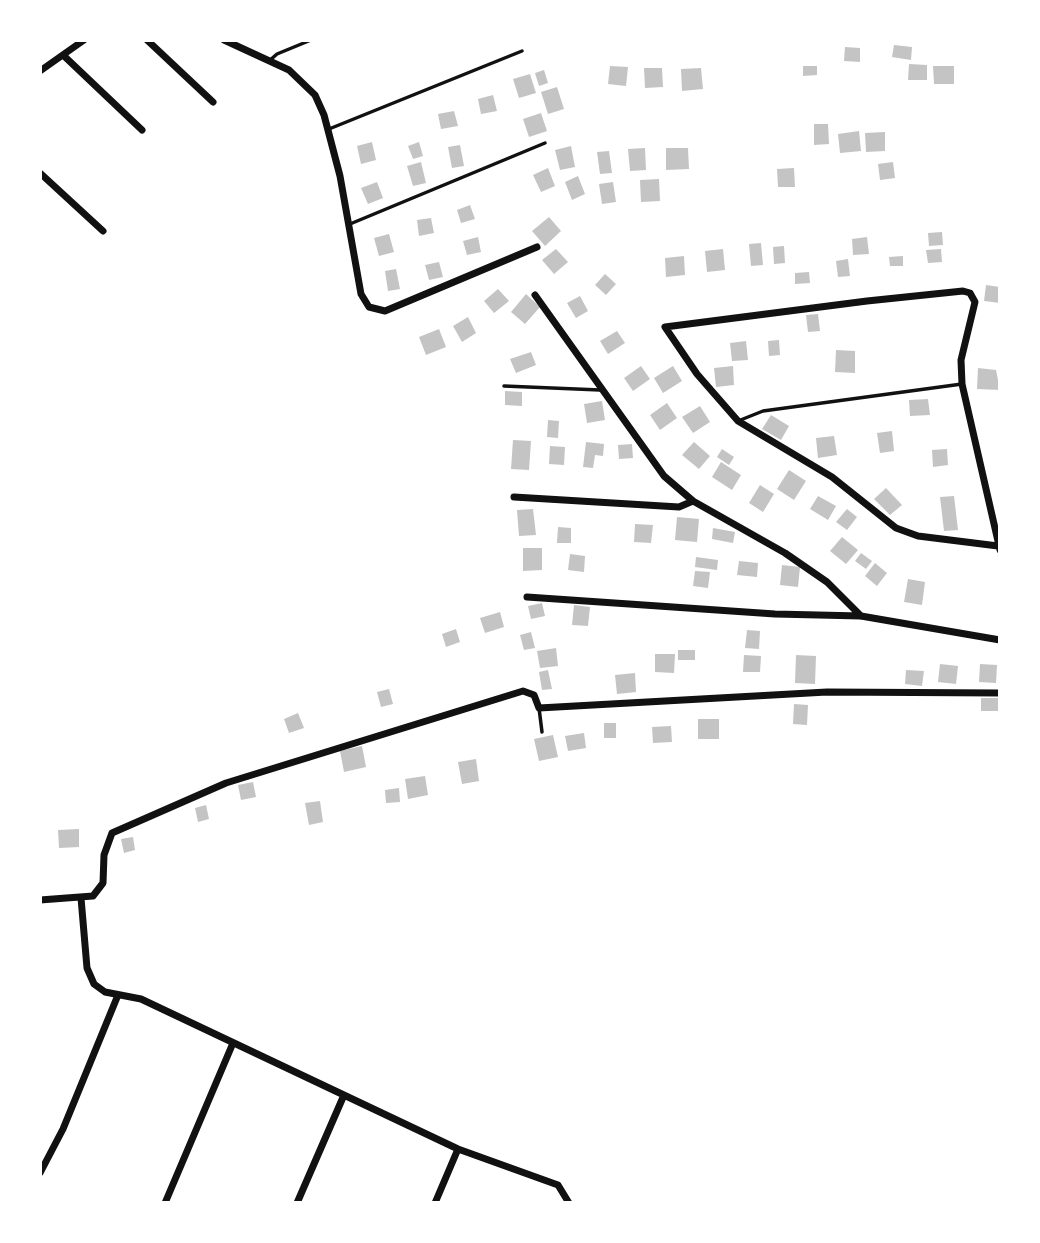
<!DOCTYPE html>
<html>
<head>
<meta charset="utf-8">
<style>
  body { margin:0 }
  #map { position:relative; width:1040px; height:1243px; overflow:hidden; background:#fff; font-family:"Libre Baskerville",serif }
  canvas { display:block }
  .frame { position:absolute; inset:0; border:42px solid #fff; pointer-events:none }
</style>
</head>
<body>
<div id="map">
<canvas width="1040" height="1243"></canvas>
<div class="frame"></div>
</div>
<script>
const g = document.querySelector('canvas').getContext('2d');
g.lineJoin = 'round';
function fill(path, color) { g.fillStyle = color; g.fill(path, 'evenodd'); }
const poly = rows => new Path2D(rows.map(r => 'M' + r).join(''));
function strokePath(path, color, width, dash) { g.strokeStyle = color; g.lineWidth = width; g.lineCap = dash ? 'butt' : 'round'; g.setLineDash(dash || []); g.stroke(path); }
fill(poly([
  [894,45,912,47,911,60,892,57],
  [845,47,860,48,860,62,844,61],
  [909,64,927,65,927,80,908,80],
  [610,66,628,67,626,86,608,84],
  [803,66,817,66,817,75,803,76],
  [933,66,954,66,954,84,934,84],
  [644,68,662,68,663,87,645,88],
  [701,68,703,89,682,91,681,69],
  [544,70,548,83,539,86,535,73],
  [530,74,536,93,519,98,513,79],
  [557,87,564,109,548,114,541,92],
  [493,95,497,111,481,114,478,99],
  [454,111,458,126,441,129,438,114],
  [541,113,547,131,529,137,523,119],
  [814,124,828,124,829,144,814,145],
  [859,131,861,151,840,153,838,134],
  [885,132,885,151,866,152,865,133],
  [372,142,376,160,361,164,357,146],
  [419,142,423,156,413,159,408,146],
  [460,145,464,166,452,168,448,147],
  [571,146,575,167,560,170,555,150],
  [645,148,646,170,630,171,628,149],
  [666,148,688,148,689,169,666,170],
  [609,151,612,173,600,174,597,152],
  [421,162,426,183,413,186,407,166],
  [893,162,895,178,880,180,878,164],
  [548,168,555,186,541,192,533,175],
  [794,168,795,187,778,187,777,169],
  [578,176,585,194,572,200,565,182],
  [659,179,660,201,641,202,640,180],
  [377,182,383,198,368,204,361,188],
  [613,182,616,202,602,204,599,184],
  [470,205,475,219,461,223,457,210],
  [549,217,561,231,545,246,532,231],
  [431,218,434,233,419,236,417,220],
  [942,232,943,245,929,246,928,233],
  [389,234,394,252,379,256,374,238],
  [478,237,481,252,467,255,463,241],
  [867,237,869,254,853,255,852,239],
  [761,243,763,265,751,266,749,244],
  [784,246,785,263,774,264,773,247],
  [556,249,568,262,554,274,542,260],
  [723,249,725,270,707,272,705,251],
  [941,249,942,262,928,263,926,250],
  [684,256,685,275,666,277,665,258],
  [903,256,903,266,890,266,889,257],
  [848,259,850,276,838,277,836,261],
  [439,262,443,277,429,280,425,265],
  [396,269,400,289,388,291,385,271],
  [809,272,810,283,795,284,795,273],
  [605,274,616,284,606,295,595,285],
  [986,285,1000,287,1000,303,984,301],
  [498,289,509,301,494,313,484,301],
  [526,294,540,307,525,324,511,312],
  [580,296,588,311,576,318,567,303],
  [818,314,820,331,808,332,806,315],
  [468,317,476,333,462,342,453,326],
  [439,329,446,347,426,355,419,337],
  [617,331,625,343,608,354,600,341],
  [779,340,780,355,769,356,768,341],
  [746,341,748,360,732,361,730,343],
  [836,350,855,351,855,373,835,372],
  [531,352,536,365,516,373,510,359],
  [641,366,650,379,633,391,624,378],
  [673,366,682,381,663,393,654,378],
  [733,366,734,385,716,387,714,368],
  [978,368,996,370,1000,390,977,389],
  [505,391,522,392,522,406,505,405],
  [928,399,930,415,910,416,909,400],
  [602,401,605,420,587,423,584,404],
  [667,403,677,418,660,430,650,415],
  [700,406,710,422,693,433,682,417],
  [771,415,789,426,781,440,762,429],
  [548,420,559,421,558,438,547,437],
  [892,431,894,451,880,453,877,433],
  [834,436,837,455,818,458,816,438],
  [513,440,531,441,529,470,511,469],
  [586,442,604,444,603,456,595,455,593,468,583,467],
  [694,442,710,456,699,469,682,455],
  [632,444,633,458,619,459,618,445],
  [550,446,565,447,564,465,549,464],
  [722,449,734,457,729,465,717,457],
  [947,449,948,465,933,467,932,450],
  [721,462,741,475,732,490,712,477],
  [789,470,806,481,794,500,777,489],
  [760,485,774,494,763,512,749,503],
  [886,488,902,505,890,515,874,499],
  [818,496,836,506,828,520,810,509],
  [954,496,958,530,944,531,940,497],
  [533,509,536,535,519,536,517,510],
  [847,509,857,517,847,530,836,522],
  [677,517,699,519,697,542,675,540],
  [635,524,653,525,651,543,634,542],
  [558,527,571,528,571,543,557,543],
  [713,528,735,532,733,543,712,539],
  [842,537,858,550,846,564,830,551],
  [523,548,542,548,542,570,523,571],
  [861,553,872,561,866,569,855,561],
  [570,554,585,556,584,572,568,570],
  [696,557,718,560,717,570,695,567],
  [739,561,758,563,757,577,737,575],
  [875,563,887,573,877,586,865,576],
  [782,565,800,567,798,587,780,585],
  [695,571,710,572,708,588,693,586],
  [908,579,925,582,922,605,904,602],
  [542,603,545,616,531,619,528,606],
  [574,605,590,607,588,626,572,625],
  [500,612,504,627,485,633,480,618],
  [456,629,460,642,446,647,442,634],
  [747,630,760,631,759,649,745,648],
  [531,632,535,648,524,650,520,635],
  [556,648,558,666,540,668,537,651],
  [678,650,695,650,695,660,678,660],
  [655,654,675,654,674,673,655,672],
  [744,655,761,656,760,672,743,672],
  [796,655,816,656,815,684,795,683],
  [940,664,958,666,956,684,938,682],
  [980,664,997,665,996,683,979,682],
  [548,670,552,689,542,690,539,672],
  [906,670,924,671,922,686,905,684],
  [635,673,636,692,617,694,615,675],
  [389,689,393,704,381,707,377,692],
  [981,698,1000,698,1000,711,981,711],
  [794,704,808,705,807,725,793,724],
  [298,713,304,728,289,733,284,719],
  [698,719,719,719,719,739,698,739],
  [604,723,616,723,616,738,604,738],
  [671,726,672,742,653,743,652,727],
  [584,733,586,748,568,751,565,736],
  [553,735,558,757,539,761,534,739],
  [362,746,366,767,344,772,340,751],
  [476,759,479,781,462,784,458,762],
  [425,776,428,795,408,799,405,779],
  [253,782,256,797,241,800,238,785],
  [399,788,400,802,386,803,385,790],
  [320,801,323,822,309,825,305,803],
  [206,805,209,819,198,822,195,808],
  [79,829,79,847,59,848,58,830],
  [133,837,135,850,124,853,121,839]
]), '#c4c4c4');
strokePath(poly([
  [269,61,277,54,311,40],
  [329,129,522,51],
  [350,224,545,143],
  [504,386,600,390],
  [738,421,763,411,962,384],
  [539,708,542,732]
]), '#111', 3.5);
strokePath(poly([
  [147,40,213,102],
  [224,40,289,70,315,95,324,115,340,176,361,294,369,307,385,311,537,247],
  [63,55,142,130],
  [40,71,84,40],
  [40,173,103,231],
  [535,295,664,476,693,501,785,553,827,582,861,616],
  [514,497,679,507,693,501],
  [998,546,918,536,896,528,832,477,738,421,697,374,665,327,867,301,963,291,970,293,975,302,961,360,962,384,1000,550],
  [527,597,775,614,861,616,1000,640],
  [81,898,87,968,94,984,105,992,141,999,458,1149,558,1185,569,1203],
  [40,900,93,896,103,883,104,855,112,833,226,783,523,691,534,695,539,708,827,692,1000,693],
  [40,1173,63,1129,118,995],
  [165,1203,233,1043],
  [297,1203,344,1095],
  [435,1203,458,1149]
]), '#111', 7);
</script>
</body>
</html>
